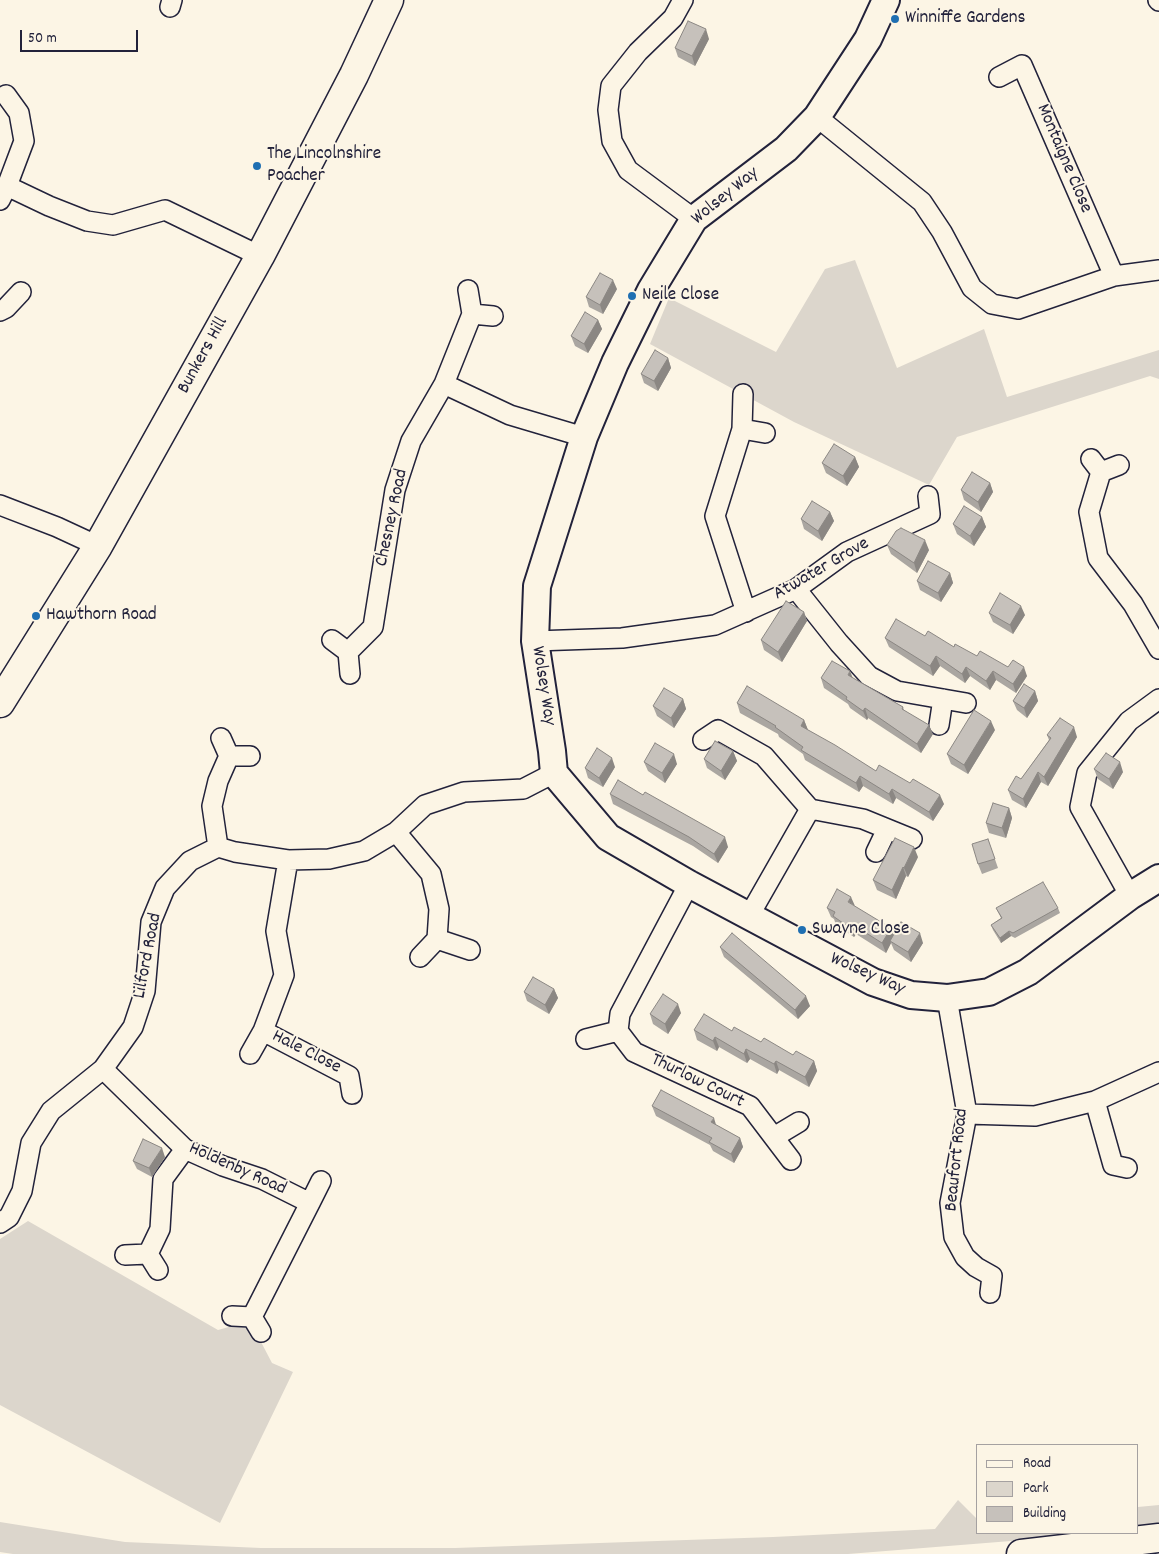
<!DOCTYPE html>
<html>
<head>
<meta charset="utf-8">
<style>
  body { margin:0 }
  #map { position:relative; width:1159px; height:1554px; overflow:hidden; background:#fcf5e5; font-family:Dekko,sans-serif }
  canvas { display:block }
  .legend { position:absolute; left:976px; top:1444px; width:162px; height:90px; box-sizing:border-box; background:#fcf5e5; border:1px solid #a5a1a1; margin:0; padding:6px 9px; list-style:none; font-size:15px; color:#22223b }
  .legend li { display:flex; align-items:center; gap:10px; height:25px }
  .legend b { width:25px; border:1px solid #a5a1a1 }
  .scale { position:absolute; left:20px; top:30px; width:118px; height:22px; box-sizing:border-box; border:2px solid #22223b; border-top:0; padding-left:6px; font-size:15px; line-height:18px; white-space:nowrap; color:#22223b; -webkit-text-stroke:4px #fcf5e5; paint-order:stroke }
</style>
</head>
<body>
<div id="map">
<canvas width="1159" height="1554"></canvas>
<ul class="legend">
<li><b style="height:6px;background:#fcf5e5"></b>Road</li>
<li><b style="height:14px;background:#dcd6cc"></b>Park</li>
<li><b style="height:14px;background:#c6c1bb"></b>Building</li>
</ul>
<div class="scale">50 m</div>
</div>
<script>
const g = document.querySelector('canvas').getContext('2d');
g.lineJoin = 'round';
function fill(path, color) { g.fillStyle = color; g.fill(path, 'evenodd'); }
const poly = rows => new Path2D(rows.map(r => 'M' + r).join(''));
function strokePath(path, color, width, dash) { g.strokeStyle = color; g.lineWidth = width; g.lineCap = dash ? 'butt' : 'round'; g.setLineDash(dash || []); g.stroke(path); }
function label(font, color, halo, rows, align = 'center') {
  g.font = font + ' Dekko,sans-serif'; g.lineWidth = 4; g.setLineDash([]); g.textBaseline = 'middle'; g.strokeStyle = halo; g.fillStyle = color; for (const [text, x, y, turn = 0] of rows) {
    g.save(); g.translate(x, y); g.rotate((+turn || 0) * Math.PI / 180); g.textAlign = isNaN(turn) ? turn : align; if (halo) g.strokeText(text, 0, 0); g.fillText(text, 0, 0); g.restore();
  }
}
fill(poly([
  [855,260,897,368,984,329,1007,397,1159,350,1159,379,1150,376,957,437,929,485,794,422,650,344,669,298,776,352,825,269],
  [28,1221,218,1330,250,1321,272,1363,293,1372,220,1523,0,1405,0,1239],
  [958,1500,978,1520,978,1533,1092,1533,1061,1537,848,1554,13,1554,0,1552,0,1522,125,1542,261,1548,455,1548,773,1537,935,1529],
  [1159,1505,1159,1523,1138,1526,1138,1507]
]), '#dcd6cc');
const street = poly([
  [683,0,673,18,638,52,611,86,608,110,612,141,628,170,694,219],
  [1158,0,1159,1],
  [170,7,172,0],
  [999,77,1022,65,1114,276],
  [817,117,922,202,942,232,972,288,992,304,1018,309,1114,276,1159,270],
  [7,186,49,206,87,221,113,225,165,210,260,256],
  [0,200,7,186,24,141,19,113,6,95],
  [0,311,6,308,21,292],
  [472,314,493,316],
  [444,384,472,314,468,290],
  [743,394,742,429,715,516,746,612],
  [742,429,765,433],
  [1091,459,1101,472,1089,512,1098,558,1133,604,1159,649],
  [1101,472,1119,465],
  [0,505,57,527,98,546],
  [796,589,839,643,869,676,897,691,966,703],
  [332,640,348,652,373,627,395,490,411,441,444,384,510,415,584,437],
  [535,641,622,638,715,625,796,589,847,552,930,514,928,496],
  [348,652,350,674],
  [939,725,943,699],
  [221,738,229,756],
  [703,740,718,730,764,756,810,809,749,916],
  [810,809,863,819,912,839],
  [396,832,431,874,439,909,437,939,470,950],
  [218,847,212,806,218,781,229,756,250,756],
  [876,852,887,829],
  [288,860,276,931,284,975,263,1031,349,1076,352,1094],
  [689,884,620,1014,618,1031,634,1052,750,1106,791,1160],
  [1130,896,1080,807,1087,773,1129,721,1159,699],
  [420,957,437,939],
  [947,998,967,1114,950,1203,954,1237,965,1257,976,1267,992,1276,990,1293],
  [586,1039,618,1031],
  [250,1054,263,1031],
  [103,1069,185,1149,223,1166,262,1179,310,1203,252,1317,261,1332],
  [1095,1101,1113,1165,1127,1168],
  [967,1114,1035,1116,1095,1101,1159,1072],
  [774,1137,799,1122],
  [310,1203,321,1181],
  [0,1223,9,1217,22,1191,31,1143,51,1111,103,1069,133,1027,145,991,151,922,165,888,190,861,218,847,235,852,288,860,329,859,364,851,396,832,425,805,464,792,523,789,554,773],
  [125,1255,148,1254],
  [158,1270,148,1254,160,1229,163,1179,185,1149],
  [232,1316,252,1317]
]);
const secondary = poly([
  [886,0,868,39,817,117,786,149,694,219,651,290,615,363,584,437,537,586,535,641,552,751,554,773,608,837,689,884,873,982,911,995,947,998,989,992,1028,972,1130,896,1159,878]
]);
const primary = poly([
  [0,703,98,546,260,256,354,75,389,0]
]);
const highway = poly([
  [1021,1554,1159,1538]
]);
strokePath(street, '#22223b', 22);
strokePath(secondary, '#22223b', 30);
strokePath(primary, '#22223b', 31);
strokePath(highway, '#22223b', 31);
strokePath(street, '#fcf5e5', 19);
strokePath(secondary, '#fcf5e5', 26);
strokePath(primary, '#fcf5e5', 28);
strokePath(highway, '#fcf5e5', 28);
fill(poly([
  [709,39,695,66,678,57,675,48],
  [617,289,603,314,589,307,586,297],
  [598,320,602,329,588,353,575,346,571,336],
  [668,358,671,368,658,391,644,383,641,374],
  [855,457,859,467,847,486,826,473,822,463],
  [990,483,993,492,981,512,964,500,961,490],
  [830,512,834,521,822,541,804,529,801,519],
  [982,517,986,527,974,546,957,534,953,524],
  [887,545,929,550,917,573,891,554],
  [950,573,953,583,941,602,920,590,917,581],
  [804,612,807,621,782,662,764,650,761,640],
  [989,613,1025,615,1013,634,993,622],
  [925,636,977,656,1008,667,1027,676,1016,693,996,680,990,690,970,676,965,683,940,666,933,676,889,647,885,638],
  [821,678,852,678,903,707,904,710,933,734,921,753,868,718,867,720,850,708,848,704,824,688],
  [1035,691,1038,701,1027,718,1017,710,1013,701],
  [683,699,686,709,674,728,657,716,653,706],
  [737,703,804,720,808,730,876,771,944,804,933,821,896,798,893,804,863,786,859,792,805,760,803,754,779,737,778,734,740,713],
  [995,730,968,774,951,764,947,754],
  [1047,735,1077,737,1048,786,1041,782,1026,808,1012,800,1008,790,1021,779,1049,740],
  [733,751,737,761,725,780,707,768,704,759],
  [644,762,677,764,665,783,648,771],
  [615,767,603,787,588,778,585,768],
  [1094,769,1123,772,1113,789,1098,779],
  [610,794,728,847,718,863,693,846,613,804],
  [1009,808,1012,818,1006,838,989,833,986,823],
  [988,839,998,868,982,874,978,864],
  [918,857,908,877,906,876,896,899,877,890,873,880],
  [854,906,894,935,923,943,911,962,894,950,891,943,886,953,856,934,854,937,836,925,834,919,831,917,827,908],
  [996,908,1058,908,1060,913,1015,938,1011,936,1001,943,993,930,991,925,1001,918],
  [720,947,810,1006,798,1019,724,957],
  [554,989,558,998,549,1014,527,1001,524,992],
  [681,1013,668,1034,653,1024,650,1014],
  [694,1030,732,1031,793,1055,814,1061,817,1071,809,1087,779,1070,777,1074,750,1059,747,1063,719,1047,717,1051,697,1040],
  [652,1106,716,1125,740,1138,743,1147,734,1163,713,1151,710,1145,656,1116],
  [165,1157,152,1177,137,1169,133,1161]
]), '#aaa6a1');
fill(poly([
  [706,29,709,39,695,66,692,56],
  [613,280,617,289,603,314,600,305],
  [598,320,602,329,588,353,584,344],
  [668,358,671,368,658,391,654,381],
  [855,457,859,467,847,486,843,476],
  [990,483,993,492,981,512,978,502],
  [830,512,834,521,822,541,818,531],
  [982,517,986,527,974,546,970,536],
  [925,540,929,550,917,573,914,563],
  [950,573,953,583,941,602,938,593],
  [1021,606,1025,615,1013,634,1010,625],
  [804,612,807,621,782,662,778,652],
  [936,656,940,666,933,676,930,666],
  [966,667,970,676,965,683,962,674],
  [1024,667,1027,676,1016,693,1013,684],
  [850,671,854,681,848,675],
  [993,671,996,680,990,690,986,681],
  [1035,691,1038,701,1027,718,1024,708],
  [683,699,686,709,674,728,671,718],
  [865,708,868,718,867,720,863,711],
  [804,720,808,730,801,726],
  [991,721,995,730,968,774,964,765],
  [929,725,933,734,921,753,917,744],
  [1074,727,1077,737,1048,786,1044,777],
  [733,751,737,761,725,780,721,771],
  [674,754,677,764,665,783,662,773],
  [612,758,615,767,603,787,599,778],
  [1120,762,1123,772,1113,789,1109,779],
  [1038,772,1041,782,1026,808,1023,799],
  [860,776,863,786,859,792,856,783],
  [892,789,896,798,893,804,889,794],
  [940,795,944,804,933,821,929,812],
  [1009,808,1012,818,1006,838,1002,828],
  [725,837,728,847,718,863,714,854],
  [914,847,918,857,908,877,904,868],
  [903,867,906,876,896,899,892,890],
  [851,897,855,906,848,902],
  [852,924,856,934,854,937,850,928],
  [891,928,894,937,890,941,891,943,886,953,882,943],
  [1009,931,1011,936,1001,943,1000,938],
  [920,933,923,943,911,962,908,952],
  [554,989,558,998,549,1014,545,1005],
  [806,996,810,1006,798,1019,795,1010],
  [678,1004,681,1013,668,1034,665,1024],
  [715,1037,719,1047,717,1051,713,1041],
  [746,1049,750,1059,747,1063,744,1054],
  [776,1061,779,1070,777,1074,774,1064],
  [814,1061,817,1071,809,1087,805,1077],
  [714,1118,717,1128,711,1122],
  [740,1138,743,1147,734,1163,731,1154],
  [162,1148,165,1157,152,1177,149,1168]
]), '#8b8783');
const building = poly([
  [688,21,706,29,692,56,675,48,688,21],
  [600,273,613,280,600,305,586,297,600,273],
  [585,312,598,320,584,344,571,336,585,312],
  [655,350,668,358,654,381,641,374,655,350],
  [834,444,855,457,843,476,822,463,834,444],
  [972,472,990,483,978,502,961,490,972,472],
  [812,501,830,512,818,531,801,519,812,501],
  [964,506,982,517,970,536,953,524,964,506],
  [901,528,925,540,914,563,887,545,896,531,901,528],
  [928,561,950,573,938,593,917,581,928,561],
  [1000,593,1021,606,1010,625,989,613,1000,593],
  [786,601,804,612,778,652,761,640,786,601],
  [896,619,925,636,928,631,954,647,955,644,977,656,980,651,1008,667,1013,660,1024,667,1013,684,993,671,986,681,966,667,962,674,936,656,930,666,885,638,896,619],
  [832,661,850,671,848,675,903,707,902,709,929,725,917,744,865,708,863,711,846,699,847,697,821,678,832,661],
  [1024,684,1035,691,1024,708,1013,701,1024,684],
  [747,686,804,720,801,726,835,745,876,771,879,765,910,783,913,779,940,795,929,812,892,789,889,794,860,776,856,783,801,750,803,747,775,727,776,726,737,703,747,686],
  [664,688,683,699,671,718,653,706,664,688],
  [974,710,991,721,964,765,947,754,974,710],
  [1060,718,1074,727,1044,777,1038,772,1023,799,1008,790,1016,776,1021,779,1051,738,1047,735,1060,718],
  [715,741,733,751,721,771,704,759,715,741],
  [655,743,674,754,662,773,644,762,655,743],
  [597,748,612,758,599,778,585,768,597,748],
  [1106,753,1120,762,1109,779,1094,769,1106,753],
  [618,780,643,795,645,792,725,837,714,854,689,837,610,794,618,780],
  [993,803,1009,808,1002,828,986,823,993,803],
  [895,838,914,847,904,868,903,867,892,890,873,880,895,838],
  [988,839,995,859,978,864,972,844,988,839],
  [1043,882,1058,908,1013,933,1009,931,1000,938,991,925,1002,918,996,908,1043,882],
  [837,889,851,897,848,902,891,928,882,943,852,924,850,928,833,916,835,912,827,908,837,889],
  [901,922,920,933,908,952,890,941,901,922],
  [732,933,806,996,795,1010,720,947,732,933],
  [533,977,554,989,545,1005,524,992,533,977],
  [663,994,678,1004,665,1024,650,1014,663,994],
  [704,1014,732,1031,734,1027,761,1042,764,1038,793,1055,796,1051,814,1061,805,1077,776,1061,774,1064,746,1049,744,1054,715,1037,713,1041,694,1030,704,1014],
  [661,1090,714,1118,711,1122,740,1138,731,1154,709,1142,712,1138,652,1106,661,1090],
  [143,1139,162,1148,149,1168,133,1161,143,1139]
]);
fill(building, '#c6c1bb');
strokePath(building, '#8b8783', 1);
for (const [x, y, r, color] of [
  [895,19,5,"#1f6fb2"],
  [257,166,5,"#1f6fb2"],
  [632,296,5,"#1f6fb2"],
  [36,616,5,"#1f6fb2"],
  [802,930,5,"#1f6fb2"]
]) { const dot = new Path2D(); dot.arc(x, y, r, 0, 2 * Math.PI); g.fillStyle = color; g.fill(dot); strokePath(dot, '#fcf5e5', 2); }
label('19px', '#22223b', '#fcf5e5', [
  ["Winniffe Gardens",905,19],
  ["The Lincolnshire",267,155],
  ["Poacher",267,177],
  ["Neile Close",642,296],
  ["Hawthorn Road",46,616],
  ["Swayne Close",812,930]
], 'left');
label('19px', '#22223b', '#fcf5e5', [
  ["Montaigne Close",1063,159,67],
  ["Wolsey Way",726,197,-39],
  ["Bunkers Hill",204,356,-61],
  ["Chesney Road",393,518,-78],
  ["Atwater Grove",822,570,-30],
  ["Wolsey Way",542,686,81],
  ["Lilford Road",149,956,-79],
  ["Wolsey Way",867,975,24],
  ["Hale Close",306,1053,27],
  ["Thurlow Court",697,1082,26],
  ["Beaufort Road",958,1160,-84],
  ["Holdenby Road",237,1170,24]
]);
</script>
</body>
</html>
